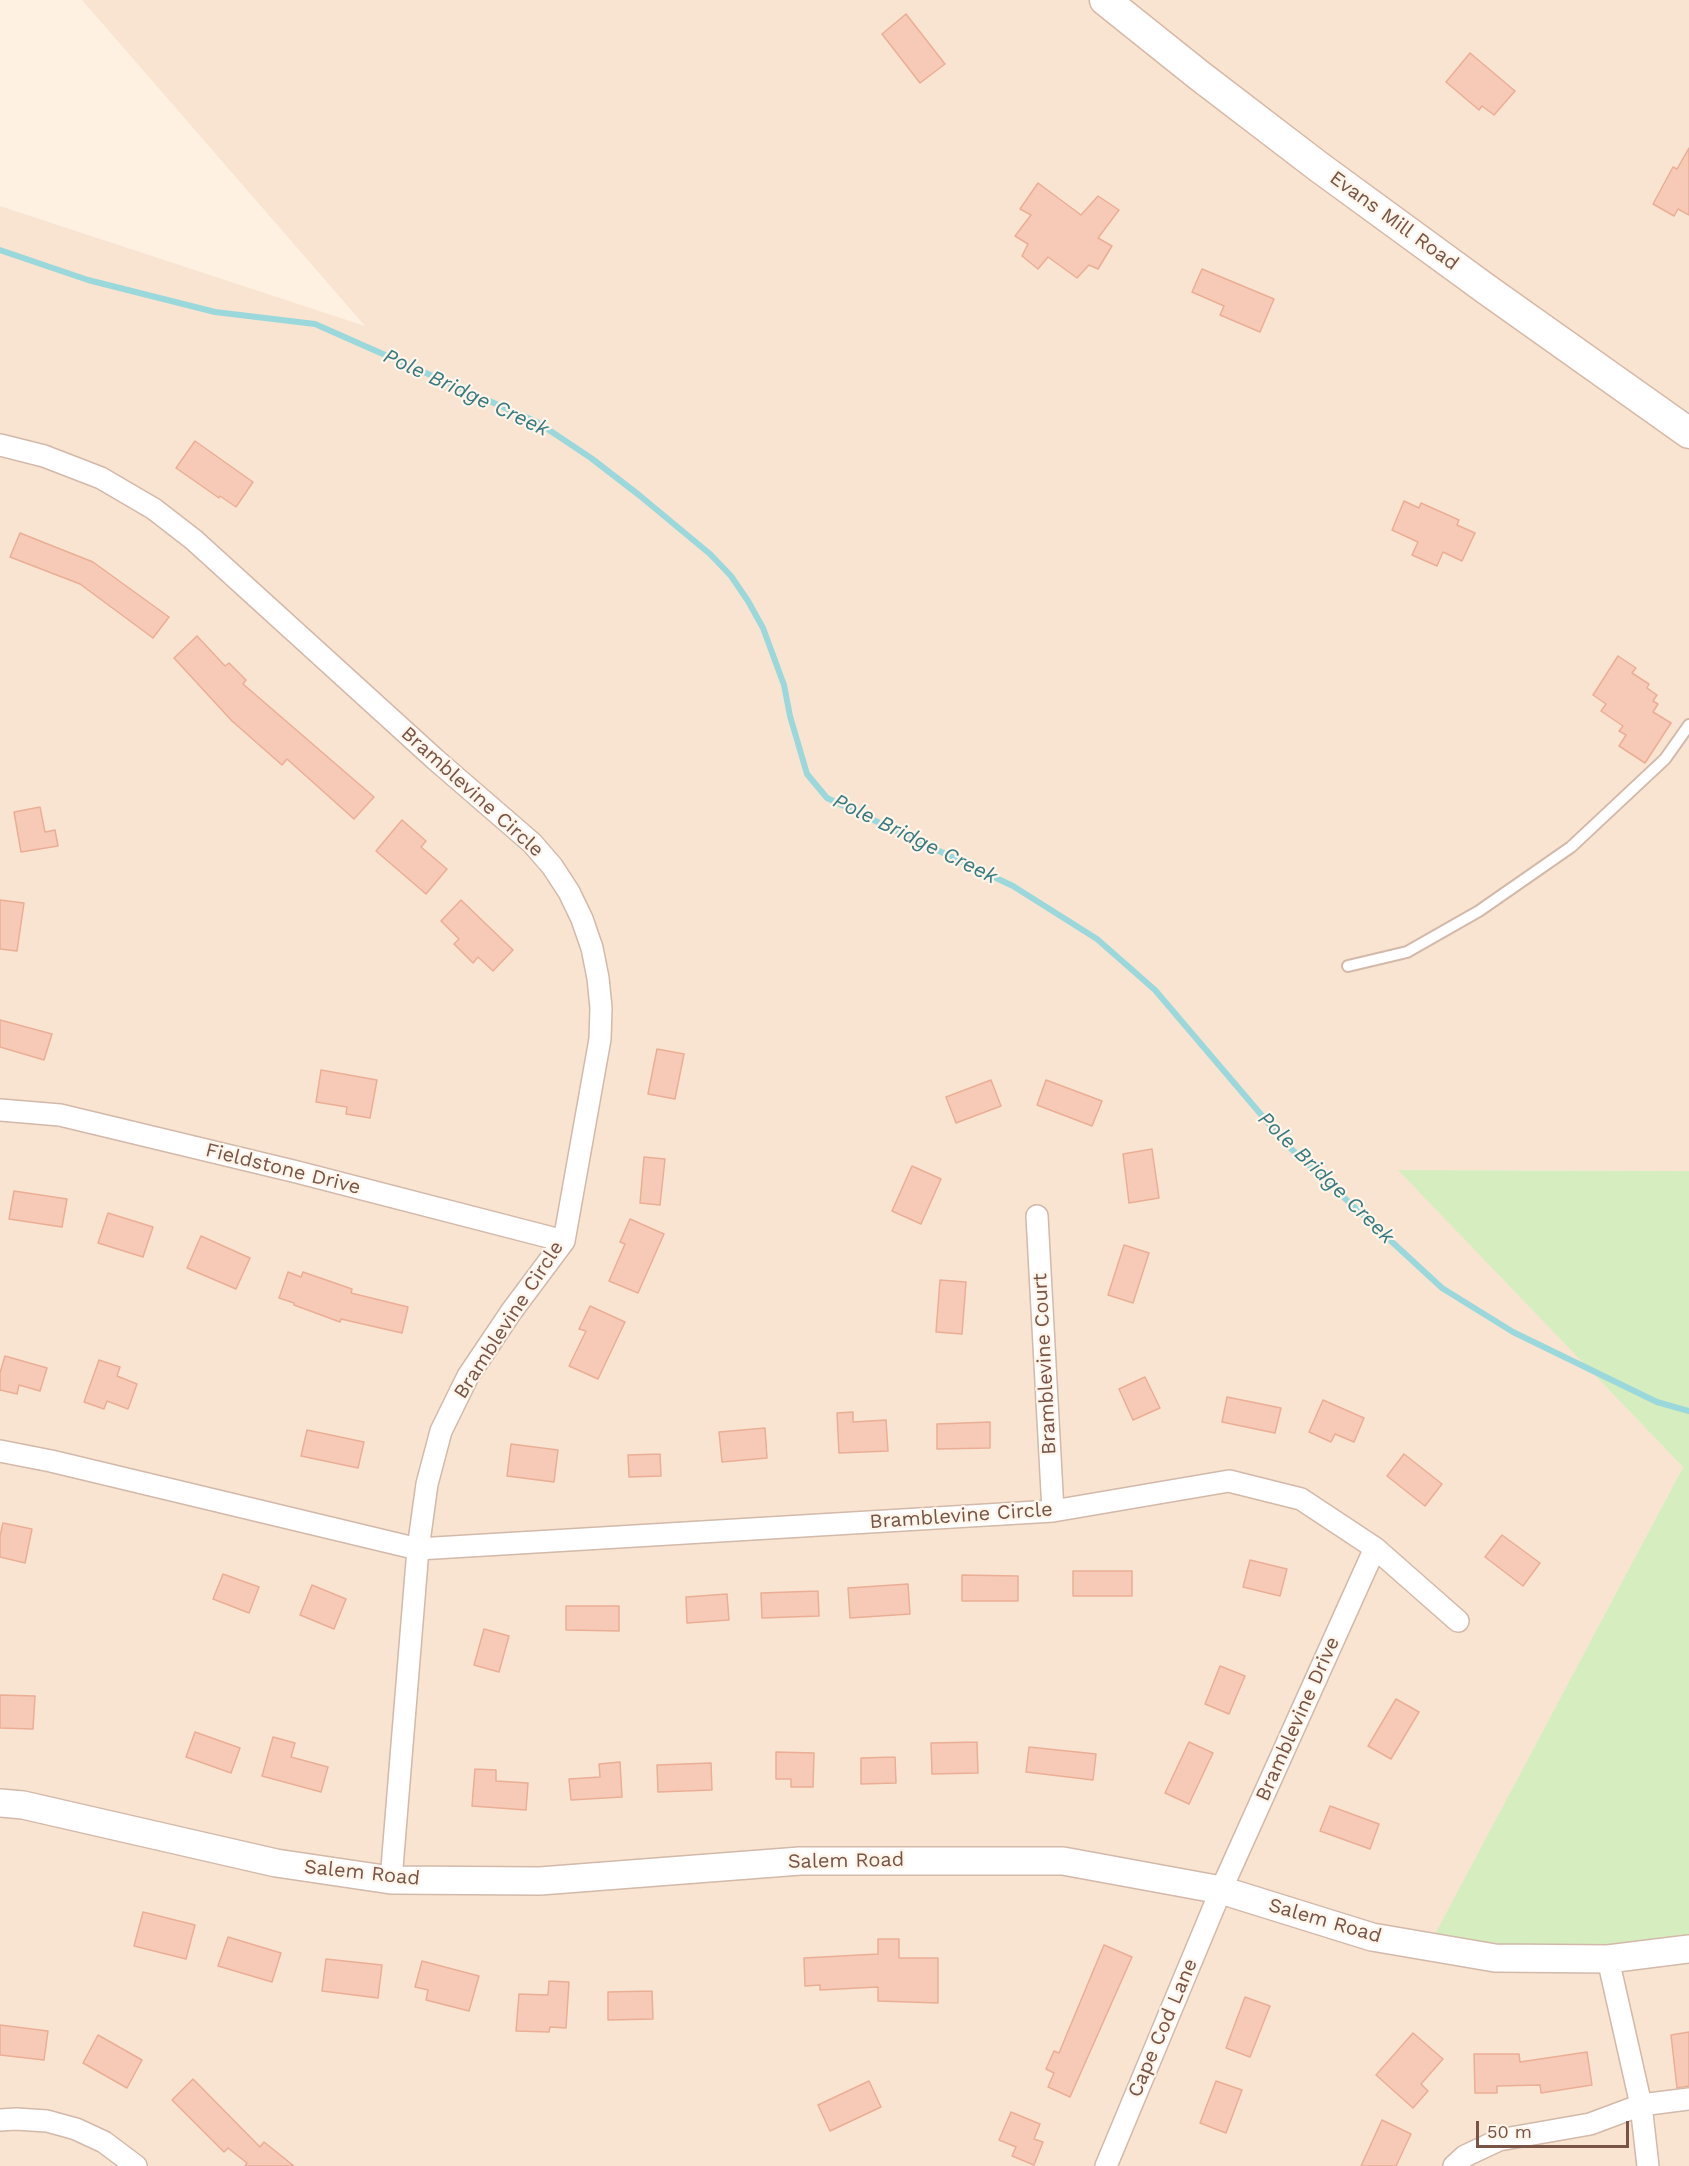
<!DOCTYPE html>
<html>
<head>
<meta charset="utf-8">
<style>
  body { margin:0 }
  #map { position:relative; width:1689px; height:2166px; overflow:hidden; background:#fef1e2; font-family:"Work Sans",sans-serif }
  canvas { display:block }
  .scale { position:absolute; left:1476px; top:2121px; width:153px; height:27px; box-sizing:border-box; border:3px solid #785346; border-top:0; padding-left:8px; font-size:18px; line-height:21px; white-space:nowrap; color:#785346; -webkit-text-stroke:4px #fff5ea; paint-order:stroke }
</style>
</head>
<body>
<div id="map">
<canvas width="1689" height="2166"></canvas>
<div class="scale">50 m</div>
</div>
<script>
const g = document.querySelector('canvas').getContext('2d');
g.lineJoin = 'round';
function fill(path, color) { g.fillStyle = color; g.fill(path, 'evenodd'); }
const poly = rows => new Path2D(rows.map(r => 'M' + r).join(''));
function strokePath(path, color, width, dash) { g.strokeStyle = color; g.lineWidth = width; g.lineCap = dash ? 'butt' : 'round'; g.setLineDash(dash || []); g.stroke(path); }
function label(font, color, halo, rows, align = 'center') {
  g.font = font + ' "Work Sans",sans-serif'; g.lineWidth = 4.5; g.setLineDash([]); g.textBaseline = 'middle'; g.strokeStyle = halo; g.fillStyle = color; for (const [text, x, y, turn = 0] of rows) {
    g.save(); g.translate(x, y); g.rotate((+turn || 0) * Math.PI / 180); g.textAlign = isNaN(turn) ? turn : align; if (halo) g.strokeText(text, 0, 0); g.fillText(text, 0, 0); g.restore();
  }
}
fill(poly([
  [82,0,1689,0,1689,1171,1399,1170,1683,1467,1435,1935,1689,1946,1689,2166,0,2166,0,206,365,326]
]), '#f9e4d2');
fill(poly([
  [1398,1170,1689,1171,1689,1946,1575,1958,1434,1936,1683,1467]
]), '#d6edbf');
strokePath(poly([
  [0,250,88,280,215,312,315,324,537,422,591,458,639,495,710,554,731,576,748,601,763,628,784,685,790,716,807,774,827,798,1013,886,1097,939,1155,990,1287,1145,1442,1288,1513,1332,1657,1402,1689,1411]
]), '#9ad8dc', 6);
const building = poly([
  [906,14,945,64,920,83,882,34,906,14],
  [1470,53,1515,91,1494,115,1482,106,1479,110,1446,82,1470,53],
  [1689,148,1689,215,1678,209,1674,216,1653,204,1673,167,1677,169,1689,148],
  [1038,183,1081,215,1098,196,1119,210,1098,238,1112,246,1098,269,1089,265,1077,278,1048,257,1038,269,1022,256,1028,244,1015,236,1031,215,1020,209,1038,183],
  [1202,269,1274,299,1260,332,1220,315,1224,306,1192,292,1202,269],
  [195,441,253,482,236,507,220,496,219,498,176,468,195,441],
  [1404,501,1419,508,1421,503,1459,520,1457,525,1475,533,1462,561,1443,552,1437,566,1412,555,1418,542,1392,530,1404,501],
  [20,533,93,562,169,617,153,638,80,584,10,557,20,533],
  [197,636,225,666,229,663,246,680,243,684,374,797,354,819,287,759,282,765,232,721,174,658,197,636],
  [1618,656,1636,668,1632,673,1649,684,1647,688,1657,695,1653,701,1658,704,1653,712,1671,723,1645,763,1619,746,1626,735,1619,731,1623,726,1601,711,1606,704,1593,695,1618,656],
  [40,807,45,832,55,830,58,846,21,852,14,812,40,807],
  [402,820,426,841,421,847,447,869,426,894,376,851,402,820],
  [0,900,24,903,17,951,0,949,0,900],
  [461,900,513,950,493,971,478,957,473,963,454,944,459,939,441,921,461,900],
  [0,1020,52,1034,44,1060,0,1047,0,1020],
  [657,1049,684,1054,675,1099,648,1094,657,1049],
  [321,1070,377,1080,370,1118,346,1114,347,1107,316,1102,321,1070],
  [991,1080,1001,1106,956,1123,946,1097,991,1080],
  [1046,1080,1102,1101,1092,1126,1037,1105,1046,1080],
  [1152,1149,1159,1198,1129,1203,1123,1154,1152,1149],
  [644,1157,665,1159,660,1205,640,1203,644,1157],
  [912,1166,941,1179,921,1224,892,1211,912,1166],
  [14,1191,67,1199,62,1227,9,1219,14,1191],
  [108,1213,153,1227,143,1257,98,1243,108,1213],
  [630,1219,664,1234,638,1293,609,1281,625,1244,620,1242,630,1219],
  [201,1236,250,1258,236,1289,187,1268,201,1236],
  [1124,1245,1149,1253,1133,1303,1108,1295,1124,1245],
  [288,1272,301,1277,303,1272,352,1289,351,1293,408,1307,402,1333,341,1319,340,1322,294,1305,294,1303,279,1298,288,1272],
  [940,1280,966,1282,962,1334,936,1332,940,1280],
  [590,1306,625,1322,598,1379,569,1366,586,1331,579,1329,590,1306],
  [5,1356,47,1368,40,1391,19,1385,17,1394,0,1390,0,1373,5,1356],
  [99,1360,120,1367,117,1376,137,1384,128,1409,107,1401,104,1409,84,1402,99,1360],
  [1145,1377,1160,1408,1133,1420,1119,1389,1145,1377],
  [1227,1397,1281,1408,1275,1433,1222,1422,1227,1397],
  [1323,1400,1364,1418,1354,1442,1335,1434,1331,1442,1309,1432,1323,1400],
  [853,1412,853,1422,886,1420,888,1451,839,1453,837,1413,853,1412],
  [990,1422,990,1448,937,1449,937,1424,990,1422],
  [765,1428,767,1458,722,1462,719,1432,765,1428],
  [307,1430,364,1442,358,1468,301,1456,307,1430],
  [511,1444,558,1450,554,1482,507,1476,511,1444],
  [660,1454,661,1476,629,1477,628,1455,660,1454],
  [1404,1454,1442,1484,1425,1506,1387,1476,1404,1454],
  [3,1523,32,1529,25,1563,0,1557,0,1536,3,1523],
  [1502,1535,1540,1563,1523,1586,1485,1557,1502,1535],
  [1250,1560,1287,1569,1280,1596,1243,1587,1250,1560],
  [1073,1571,1132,1571,1132,1596,1073,1596,1073,1571],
  [223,1574,259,1587,249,1613,213,1599,223,1574],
  [962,1575,1018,1576,1018,1601,962,1601,962,1575],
  [908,1584,910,1614,850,1618,848,1588,908,1584],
  [312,1585,346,1599,334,1629,300,1615,312,1585],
  [818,1591,819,1616,762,1618,761,1593,818,1591],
  [727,1594,729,1620,687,1623,686,1597,727,1594],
  [566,1606,619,1606,619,1631,566,1630,566,1606],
  [484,1629,509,1636,499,1672,474,1665,484,1629],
  [1220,1666,1245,1676,1229,1714,1205,1704,1220,1666],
  [0,1695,35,1696,33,1729,0,1728,0,1695],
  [1396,1699,1419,1712,1391,1759,1368,1746,1396,1699],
  [195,1732,240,1748,231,1773,186,1757,195,1732],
  [273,1737,295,1743,291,1757,328,1767,321,1792,262,1776,273,1737],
  [977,1742,978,1773,932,1774,931,1743,977,1742],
  [1189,1742,1213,1753,1189,1804,1165,1793,1189,1742],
  [1029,1747,1096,1754,1093,1780,1026,1772,1029,1747],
  [776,1752,814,1753,813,1787,791,1787,791,1779,776,1779,776,1752],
  [895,1757,896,1783,861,1784,861,1758,895,1757],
  [620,1762,622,1797,571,1800,569,1779,600,1777,599,1764,620,1762],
  [711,1763,712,1790,658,1792,657,1765,711,1763],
  [475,1769,496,1770,496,1781,528,1783,526,1810,472,1806,475,1769],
  [1330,1806,1379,1824,1370,1849,1320,1831,1330,1806],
  [143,1912,195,1925,186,1959,134,1946,143,1912],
  [228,1937,281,1953,272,1982,218,1966,228,1937],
  [878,1939,899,1939,899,1958,938,1958,938,2003,878,2001,878,1987,820,1990,820,1985,805,1986,804,1958,878,1954,878,1939],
  [1104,1945,1132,1957,1070,2097,1048,2087,1054,2073,1046,2069,1054,2051,1059,2053,1104,1945],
  [326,1959,382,1965,378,1998,322,1991,326,1959],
  [422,1961,479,1976,469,2011,426,2000,428,1990,415,1987,422,1961],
  [549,1981,569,1982,566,2028,550,2027,549,2032,516,2031,519,1994,548,1995,549,1981],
  [652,1991,653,2019,608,2020,608,1992,652,1991],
  [1245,1997,1270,2006,1250,2057,1226,2048,1245,1997],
  [0,2025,48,2031,44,2060,0,2055,0,2025],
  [1689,2032,1689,2086,1677,2088,1671,2035,1689,2032],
  [1413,2033,1443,2059,1421,2084,1428,2091,1413,2108,1376,2075,1413,2033],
  [98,2035,142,2060,127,2088,83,2063,98,2035],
  [1587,2052,1592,2085,1541,2093,1540,2085,1497,2086,1497,2093,1475,2093,1474,2054,1519,2054,1520,2062,1587,2052],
  [193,2079,260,2147,264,2142,294,2166,245,2166,247,2163,228,2148,224,2152,172,2100,193,2079],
  [869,2081,881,2107,830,2131,818,2105,869,2081],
  [1216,2081,1242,2090,1226,2133,1200,2123,1216,2081],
  [1011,2112,1040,2124,1034,2139,1043,2142,1034,2165,1012,2156,1016,2147,999,2140,1011,2112],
  [1382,2120,1411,2134,1396,2166,1361,2166,1382,2120]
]);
fill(building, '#f6cab7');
strokePath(building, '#eaae96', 1.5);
const service = poly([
  [1348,966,1407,952,1479,911,1571,847,1665,759,1689,725]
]);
const minor = poly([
  [0,445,44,456,101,478,154,509,194,540,436,760,532,843,552,866,569,892,582,919,592,948,598,978,601,1008,600,1039,564,1241,511,1312,468,1376,441,1431,427,1484,418,1549,391,1880],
  [0,1110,60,1115,297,1172,564,1241],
  [1037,1216,1053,1511],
  [0,1451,51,1461,418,1549,1053,1511,1229,1481,1301,1499,1375,1548,1458,1621],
  [1608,1959,1641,2105,1648,2166],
  [0,2120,16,2119,47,2121,76,2129,104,2142,136,2166],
  [1106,2166,1221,1890,1375,1548],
  [1454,2166,1465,2156,1499,2140,1590,2124,1641,2105,1689,2099]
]);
const tertiary = poly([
  [0,1803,23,1805,276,1863,391,1880,540,1881,800,1861,1063,1861,1221,1890,1372,1937,1495,1958,1608,1959,1689,1949]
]);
const secondary = poly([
  [1105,0,1200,76,1319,167,1486,289,1689,433]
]);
strokePath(service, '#d2b9aa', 14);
strokePath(minor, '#d2b9aa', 24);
strokePath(tertiary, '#d2b9aa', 30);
strokePath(secondary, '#d6b8a7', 33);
strokePath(service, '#fff', 10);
strokePath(minor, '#fff', 21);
strokePath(tertiary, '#fff', 27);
strokePath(secondary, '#fff', 30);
label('20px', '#785346', '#fff5ea', [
  ["Evans Mill Road",1394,221,36],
  ["Bramblevine Circle",472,792,42],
  ["Fieldstone Drive",283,1169,14],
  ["Bramblevine Circle",509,1320,-57],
  ["Bramblevine Court",1045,1364,-93],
  ["Bramblevine Circle",961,1516,-4],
  ["Bramblevine Drive",1298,1719,-66],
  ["Salem Road",846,1861,-1],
  ["Salem Road",362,1873,6],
  ["Salem Road",1325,1921,16],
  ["Cape Cod Lane",1163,2028,-67]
]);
label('italic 21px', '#387a7f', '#fff5ea', [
  ["Pole Bridge Creek",466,393,25],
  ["Pole Bridge Creek",915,839,26],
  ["Pole Bridge Creek",1326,1178,44]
]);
</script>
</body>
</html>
